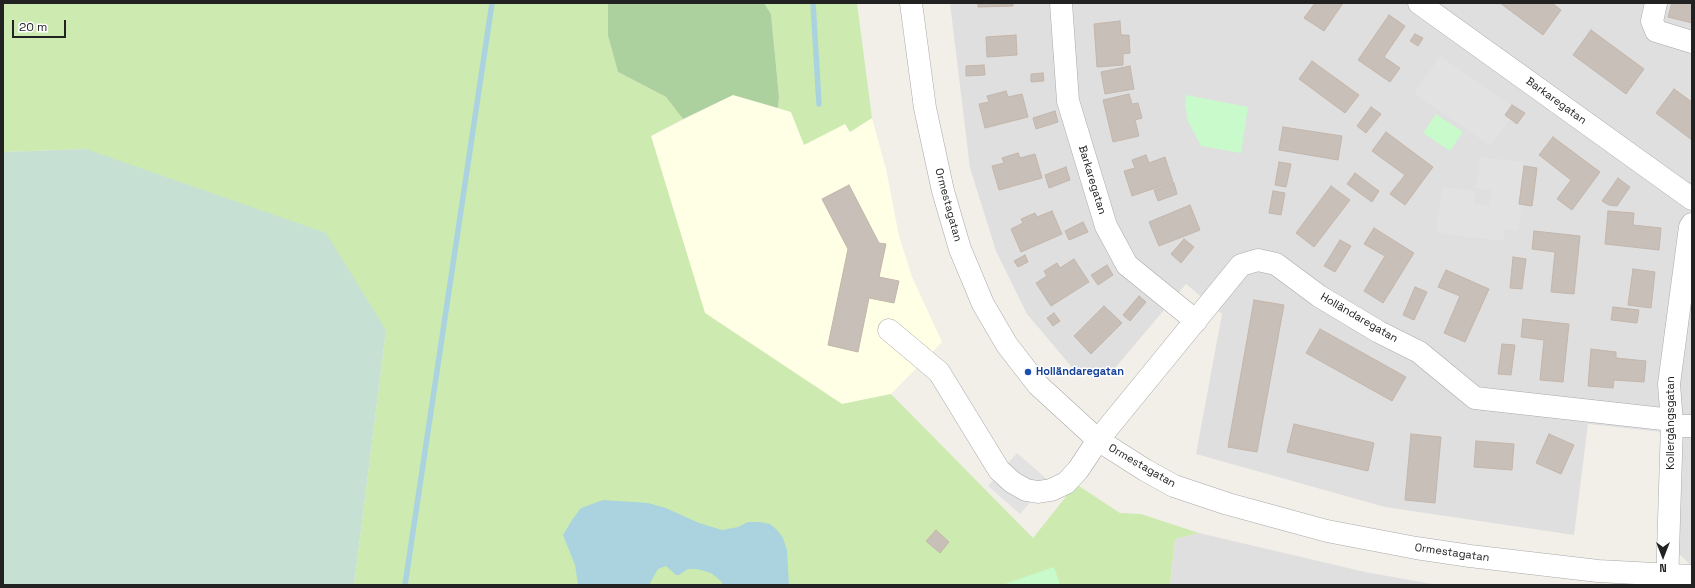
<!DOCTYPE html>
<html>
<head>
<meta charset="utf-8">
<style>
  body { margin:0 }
  #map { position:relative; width:1695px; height:588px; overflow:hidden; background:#f2efe9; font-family:"Space Grotesk",sans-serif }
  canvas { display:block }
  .frame { position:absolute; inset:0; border:4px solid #222; pointer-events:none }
  .north { position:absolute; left:1643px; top:536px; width:40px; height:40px; -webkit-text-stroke:3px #fff; paint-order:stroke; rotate:180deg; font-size:11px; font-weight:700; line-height:16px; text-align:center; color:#222 }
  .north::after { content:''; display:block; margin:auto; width:14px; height:18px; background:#222; clip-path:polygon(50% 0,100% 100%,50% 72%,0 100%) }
  .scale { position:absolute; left:12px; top:20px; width:54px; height:18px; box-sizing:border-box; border:2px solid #222; border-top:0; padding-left:5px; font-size:12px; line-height:14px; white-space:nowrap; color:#222; -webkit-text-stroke:3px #fff; paint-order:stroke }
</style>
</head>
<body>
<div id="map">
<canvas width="1695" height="588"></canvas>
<div class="frame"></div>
<div class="north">N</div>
<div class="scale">20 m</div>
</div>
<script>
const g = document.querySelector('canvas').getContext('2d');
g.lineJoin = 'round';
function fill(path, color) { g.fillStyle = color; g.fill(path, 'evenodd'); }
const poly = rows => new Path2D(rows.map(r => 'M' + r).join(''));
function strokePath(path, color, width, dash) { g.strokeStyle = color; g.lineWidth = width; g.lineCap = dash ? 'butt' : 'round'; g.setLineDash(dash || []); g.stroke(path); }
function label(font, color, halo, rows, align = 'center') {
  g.font = font + ' "Space Grotesk",sans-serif'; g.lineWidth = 3; g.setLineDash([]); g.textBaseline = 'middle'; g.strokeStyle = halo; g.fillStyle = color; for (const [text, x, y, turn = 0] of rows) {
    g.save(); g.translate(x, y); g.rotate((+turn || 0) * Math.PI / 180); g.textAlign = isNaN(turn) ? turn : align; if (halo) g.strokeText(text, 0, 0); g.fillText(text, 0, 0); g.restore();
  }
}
fill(poly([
  [950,3,1692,3,1692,566,1679,554,1681,434,1588,424,1574,535,1385,507,1196,454,1222,314,1186,284,1109,375,1076,372,1027,314,996,251,970,168],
  [1199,533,1365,572,1438,585,1170,585,1175,539]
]), '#e0dfdf');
fill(poly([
  [733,95,791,112,804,144,845,124,850,132,872,118,886,169,899,236,912,277,942,342,891,394,842,404,705,313,651,136]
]), '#ffffe5');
fill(poly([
  [3,3,608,3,608,36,618,72,666,97,683,119,651,136,705,313,842,404,891,394,1033,538,1076,484,1120,513,1141,514,1199,533,1175,539,1170,585,354,585,386,330,86,149,3,152],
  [764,3,857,3,872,118,850,132,845,124,804,145,791,112,778,108,779,97,771,14]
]), '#cdebb0');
fill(poly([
  [608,3,764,3,771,14,779,97,778,108,733,95,683,119,666,97,618,72,608,36]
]), '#add19e');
fill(poly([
  [86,149,326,233,386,330,354,585,3,585,3,152]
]), '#c6e0d4');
fill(poly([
  [1186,95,1248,107,1241,153,1201,146,1188,121,1185,105],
  [1436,114,1463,132,1450,151,1423,133],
  [1054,567,1060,585,1002,585]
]), '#c8facc');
fill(poly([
  [1440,56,1512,105,1505,115,1510,119,1491,146,1414,94],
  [1480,157,1524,162,1519,204,1522,205,1518,230,1505,229,1503,241,1436,233,1442,187,1476,191,1474,204,1489,206,1491,190,1476,188],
  [1017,453,1049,481,1020,514,988,486]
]), '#e2e2e2');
fill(poly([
  [603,500,648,503,666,508,699,523,722,530,738,527,748,522,760,522,770,524,777,530,783,538,787,550,789,585,723,585,721,581,711,573,697,569,688,569,679,575,676,575,666,566,658,569,649,585,578,585,575,565,563,535,572,520,581,508]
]), '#aad3df');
strokePath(poly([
  [813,3,819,104],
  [405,585,492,3]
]), '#aad3df', 5.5);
const building = poly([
  [978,3,1013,3,1013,6,978,7,978,3],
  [1315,3,1343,3,1324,31,1304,18,1315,3],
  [1500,3,1552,3,1561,10,1543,35,1500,3],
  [1672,3,1692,3,1692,23,1668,17,1672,3],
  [1389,15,1405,26,1384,57,1400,68,1390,82,1358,60,1389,15],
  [1120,21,1121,35,1129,35,1130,53,1123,54,1123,65,1097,67,1094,24,1120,21],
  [1591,30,1644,69,1626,94,1573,55,1591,30],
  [1415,34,1423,38,1418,46,1410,41,1415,34],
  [1016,35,1017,55,987,57,986,37,1016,35],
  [1312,61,1359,95,1345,113,1299,79,1312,61],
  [984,65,985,75,966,76,966,66,984,65],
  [1130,66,1134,89,1105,94,1101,72,1130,66],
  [1043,73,1044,81,1031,82,1031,74,1043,73],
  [1674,89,1692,102,1692,140,1656,113,1674,89],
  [1006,91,1008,97,1022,94,1028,117,985,128,979,104,989,102,987,96,1006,91],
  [1129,94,1132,104,1138,103,1142,118,1135,120,1139,136,1113,142,1103,100,1129,94],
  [1512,105,1525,113,1517,124,1505,115,1512,105],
  [1371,107,1381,114,1366,133,1357,126,1371,107],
  [1055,111,1058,122,1036,129,1033,118,1055,111],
  [1283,127,1342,136,1338,160,1279,150,1283,127],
  [1386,132,1433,167,1405,205,1390,194,1405,175,1372,151,1386,132],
  [1553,137,1600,172,1572,210,1557,199,1571,180,1539,155,1553,137],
  [1018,153,1020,158,1035,154,1042,178,999,190,992,166,1004,163,1002,158,1018,153],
  [1146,155,1149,163,1165,157,1173,182,1132,196,1124,171,1135,168,1132,160,1146,155],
  [1279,162,1291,164,1286,187,1275,185,1279,162],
  [1524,166,1537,168,1532,206,1519,204,1524,166],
  [1066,167,1070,180,1049,188,1045,175,1066,167],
  [1355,173,1379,191,1372,202,1347,184,1355,173],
  [1618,178,1630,187,1617,206,1609,205,1602,201,1618,178],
  [1174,183,1177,194,1158,201,1154,190,1174,183],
  [849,185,879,243,886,244,879,277,899,281,894,303,869,298,858,352,828,345,848,249,822,199,849,185],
  [1331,186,1350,200,1314,247,1296,233,1331,186],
  [1273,191,1285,193,1281,215,1269,213,1273,191],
  [1190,205,1200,230,1159,246,1149,222,1190,205],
  [1052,211,1062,234,1021,252,1011,229,1023,223,1021,219,1035,213,1037,217,1052,211],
  [1608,211,1634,213,1633,225,1661,228,1659,250,1605,244,1608,211],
  [1083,222,1088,232,1069,240,1065,231,1083,222],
  [1374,228,1414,253,1383,303,1364,291,1385,256,1364,244,1374,228],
  [1534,231,1580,236,1574,294,1551,292,1555,252,1532,249,1534,231],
  [1184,239,1194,247,1181,263,1171,254,1184,239],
  [1340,240,1351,246,1335,272,1324,266,1340,240],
  [1025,255,1028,262,1018,267,1014,261,1025,255],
  [1513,257,1526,259,1522,289,1510,288,1513,257],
  [1074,259,1089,282,1051,306,1036,283,1047,276,1044,271,1057,263,1060,268,1074,259],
  [1107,265,1113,275,1098,285,1091,275,1107,265],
  [1633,269,1655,272,1651,308,1628,305,1633,269],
  [1446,270,1489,289,1465,342,1444,333,1460,296,1438,287,1446,270],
  [1415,287,1427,292,1414,320,1403,315,1415,287],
  [1139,296,1146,302,1130,321,1123,315,1139,296],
  [1254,300,1284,305,1257,452,1228,447,1254,300],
  [1104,306,1122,323,1091,354,1074,336,1104,306],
  [1613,307,1639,310,1637,323,1611,320,1613,307],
  [1054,313,1060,321,1053,326,1047,318,1054,313],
  [1523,319,1569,324,1563,382,1540,380,1544,340,1521,337,1523,319],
  [1320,329,1406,377,1392,401,1306,353,1320,329],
  [1502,344,1515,345,1511,375,1498,374,1502,344],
  [1591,349,1616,352,1616,358,1646,361,1644,382,1614,380,1613,388,1588,386,1591,349],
  [1294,424,1374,443,1368,471,1287,452,1294,424],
  [1411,434,1441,437,1435,503,1405,500,1411,434],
  [1549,434,1574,445,1561,474,1536,463,1549,434],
  [1476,441,1514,444,1512,470,1474,467,1476,441],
  [936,530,949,542,940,553,926,541,936,530]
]);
fill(building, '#c7bfb8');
strokePath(building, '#c4b6ab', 1);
const minor = poly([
  [911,3,925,108,943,191,960,249,983,304,1007,345,1038,385,1098,440,1145,470,1174,486,1228,504,1327,531,1416,548,1470,556,1598,571,1692,576],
  [1061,3,1068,101,1106,226,1127,265,1196,321],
  [1419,3,1692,199],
  [1656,3,1652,21,1656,31,1692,42],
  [889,330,939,372,999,470,1012,482,1026,490,1038,492,1051,490,1066,483,1078,470,1098,440,1241,265,1258,260,1276,264,1319,296,1379,332,1419,352,1475,398,1663,419,1681,426,1692,426],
  [1667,585,1672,423,1669,384,1690,227,1692,224]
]);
strokePath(minor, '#a9a9a9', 23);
strokePath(minor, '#fff', 22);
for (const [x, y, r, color] of [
  [1028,372,4,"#1a4fb4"]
]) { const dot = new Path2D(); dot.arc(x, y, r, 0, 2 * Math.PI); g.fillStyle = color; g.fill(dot); strokePath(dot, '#fff', 1.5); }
label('11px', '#222', '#fff', [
  ["Barkaregatan",1556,101,36],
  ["Barkaregatan",1092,180,73],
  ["Ormestagatan",948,205,75],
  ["Holländaregatan",1359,318,30],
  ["Kollergångsgatan",1671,423,-90],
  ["Ormestagatan",1142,466,30],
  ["Ormestagatan",1452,553,8]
]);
label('bold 11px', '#164399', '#fff', [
  ["Holländaregatan",1036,372]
], 'left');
</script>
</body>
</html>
